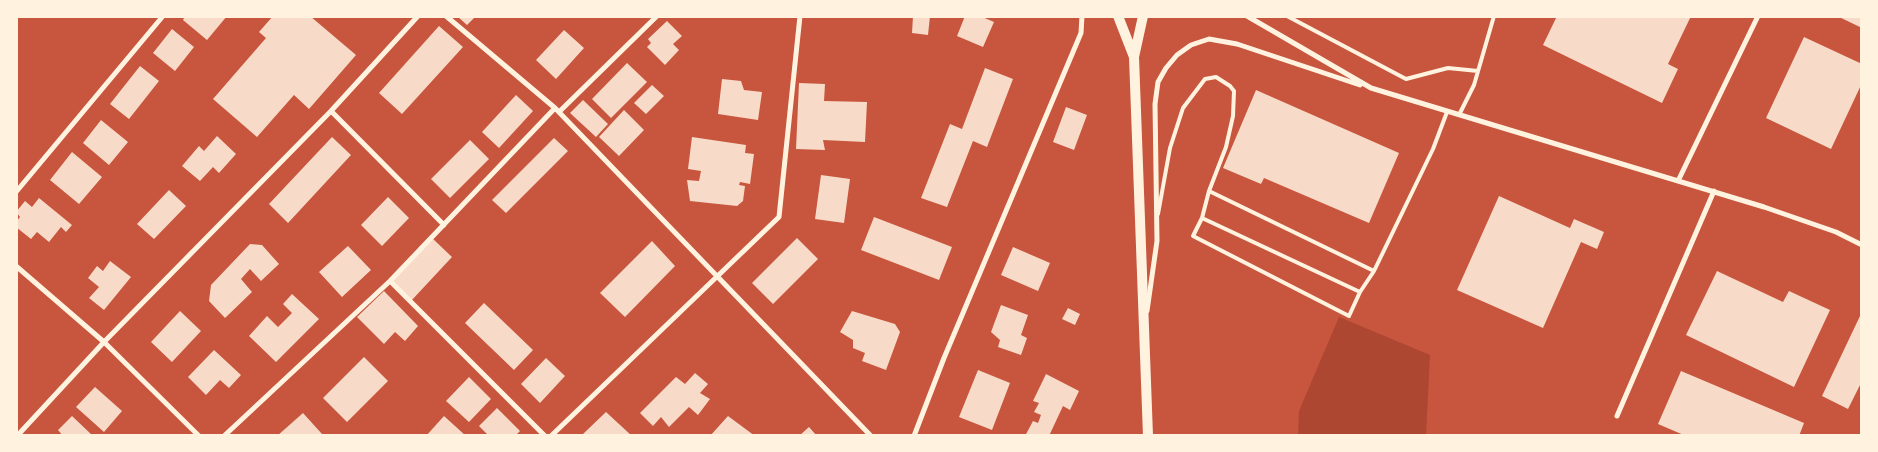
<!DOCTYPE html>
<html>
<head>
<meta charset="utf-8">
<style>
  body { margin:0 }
  #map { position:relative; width:1878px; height:452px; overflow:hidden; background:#c8553d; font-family:Montserrat,sans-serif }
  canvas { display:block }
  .frame { position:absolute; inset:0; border:18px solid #fff3e0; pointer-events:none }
</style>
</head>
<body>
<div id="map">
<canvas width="1878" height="452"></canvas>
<div class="frame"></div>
</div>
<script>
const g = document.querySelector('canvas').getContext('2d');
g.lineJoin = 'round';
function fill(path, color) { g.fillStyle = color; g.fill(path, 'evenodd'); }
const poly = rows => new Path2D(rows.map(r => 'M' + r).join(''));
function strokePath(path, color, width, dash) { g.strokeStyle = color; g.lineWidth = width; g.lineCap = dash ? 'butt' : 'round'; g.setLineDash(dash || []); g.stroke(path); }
fill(poly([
  [1339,317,1430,355,1426,436,1298,436,1299,411]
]), '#ae4732');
fill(poly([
  [185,16,227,16,207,40,183,20],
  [273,16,310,16,356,55,309,109,294,95,257,137,213,99,266,38,259,32],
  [457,16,476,16,467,25],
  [913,16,930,16,928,35,912,33],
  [965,16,980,16,994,22,983,47,957,36],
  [1557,16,1691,16,1668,64,1678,69,1662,103,1543,45],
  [1837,16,1862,16,1862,28],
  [667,21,682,36,673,44,679,50,665,65,647,47,651,43,648,39],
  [439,26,463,47,402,114,379,93],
  [172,29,194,47,175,71,153,53],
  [564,30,584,48,556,79,536,60],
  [1804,37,1862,64,1862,83,1831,149,1766,118],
  [627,63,647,82,611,118,592,99],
  [140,66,159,81,129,119,110,104],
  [985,68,1013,79,987,147,973,141,947,207,921,198,950,124,962,129],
  [722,79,741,81,744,90,762,92,758,120,718,114],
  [799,83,825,84,824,101,867,102,865,142,823,140,825,150,796,149],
  [652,85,664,96,646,114,634,103],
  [1256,90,1399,153,1369,223,1264,178,1261,184,1223,168],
  [516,95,533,111,499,148,482,132],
  [583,100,608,124,596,137,570,113],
  [1066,107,1087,115,1074,150,1053,142],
  [624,110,644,130,619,156,599,137],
  [101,120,128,142,109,165,83,143],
  [217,136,236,154,219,173,213,167,200,181,182,166,199,146,204,151],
  [332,137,351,155,288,223,269,204],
  [692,137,746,145,745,153,754,154,750,184,740,182,739,185,745,186,743,201,737,206,690,201,687,180,699,181,701,171,688,169],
  [554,138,568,151,506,213,492,200],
  [470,140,489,159,450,198,431,179],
  [72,152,102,177,79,204,50,180],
  [821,175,850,179,844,223,815,219],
  [169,190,186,206,154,239,137,224],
  [1499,196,1570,228,1574,219,1604,232,1597,249,1581,242,1543,328,1457,290],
  [388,197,409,218,382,246,361,225],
  [39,198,72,225,66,232,61,227,49,242,37,232,31,239,16,227,16,222,20,217,16,212,25,201,32,207],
  [874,217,952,247,939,280,861,250],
  [432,238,452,257,411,301,390,281],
  [797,238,818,259,773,304,752,283],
  [652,241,675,266,625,317,600,293],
  [250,244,262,245,279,264,261,281,250,269,241,279,252,292,225,318,209,301,211,285],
  [348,246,371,270,342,297,319,272],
  [1013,247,1050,263,1038,291,1001,275],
  [110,261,131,277,104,310,89,298,99,287,88,278,97,266,103,271],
  [1717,271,1783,302,1789,291,1830,310,1794,387,1686,335],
  [384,291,418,326,405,341,395,332,384,344,357,317],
  [292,294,319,319,276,362,249,336,267,316,278,327,292,313,283,304],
  [484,303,533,350,514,370,465,323],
  [1001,305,1028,315,1021,335,1027,338,1021,355,998,347,1000,340,991,332],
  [1068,308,1080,314,1075,325,1062,319],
  [180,311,201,331,172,362,151,342],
  [852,311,895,324,900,332,886,370,862,361,865,353,853,348,853,340,840,332],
  [1860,316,1862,317,1862,381,1848,409,1822,396],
  [214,350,241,375,229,388,220,380,206,395,188,377],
  [364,357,388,381,347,422,323,398],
  [546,358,565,376,540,403,521,384],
  [978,370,1010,383,992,430,959,417],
  [1681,371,1804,423,1799,436,1686,436,1658,424],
  [695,373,708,384,700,393,710,399,698,415,689,407,669,427,661,417,653,426,640,413,676,377,685,384],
  [1046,374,1079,391,1070,410,1063,406,1049,436,1025,436,1033,421,1038,423,1041,415,1034,412,1039,403,1033,401],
  [469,377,491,399,469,422,446,401],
  [95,387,122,411,104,432,76,407],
  [497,408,520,431,515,436,489,436,479,426],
  [606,412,632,436,584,436,583,434],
  [303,413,322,434,320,436,277,436],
  [72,416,93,436,63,436,58,430],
  [444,416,466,436,426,436],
  [728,416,755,436,710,436],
  [809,427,817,436,799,436]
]), '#f7dbc8');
strokePath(poly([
  [1287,16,1406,79,1448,68,1478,71],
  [1459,115,1474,85,1494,16],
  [1209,191,1374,271],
  [1158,214,1170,148,1183,108,1205,79,1216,77,1230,86,1234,91,1233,116,1226,147,1209,191,1202,218,1360,292,1374,271,1433,149,1447,112],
  [1202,218,1193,236,1349,316,1360,292]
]), '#fff3e0', 4);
strokePath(poly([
  [446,16,555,108,871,436],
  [1247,16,1371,88,1764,207,1836,232,1862,245],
  [331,111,444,225],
  [559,112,657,16],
  [1678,181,1758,16],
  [16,192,163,16],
  [16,266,104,342,199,436],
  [390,281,545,436],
  [1147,311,1157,241,1155,104,1158,82,1166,68,1177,55,1191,45,1209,39,1237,44,1360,85],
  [1617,416,1714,191],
  [17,436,104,342,331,111,418,16],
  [224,436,390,281,555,108],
  [551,436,779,217,800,16],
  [914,436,944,358,1081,33,1082,16]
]), '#fff3e0', 5);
strokePath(poly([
  [1118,16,1134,57],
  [1143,16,1134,57,1148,436]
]), '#fff3e0', 10);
</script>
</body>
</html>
